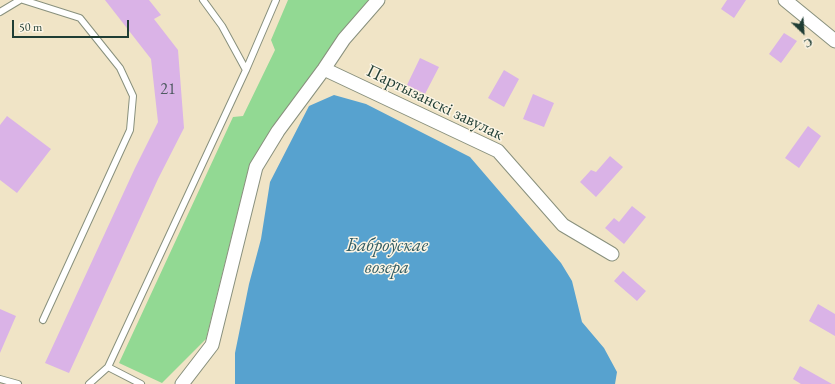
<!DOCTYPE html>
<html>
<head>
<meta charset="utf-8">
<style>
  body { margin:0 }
  #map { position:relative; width:835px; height:384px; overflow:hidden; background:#f0e4c6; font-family:"EB Garamond",serif }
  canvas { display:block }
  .north { position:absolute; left:783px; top:12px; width:40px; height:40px; -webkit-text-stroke:3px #fcf5e5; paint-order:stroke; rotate:155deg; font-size:11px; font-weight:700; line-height:16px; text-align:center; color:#1f3d34 }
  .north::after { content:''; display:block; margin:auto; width:14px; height:18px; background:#1f3d34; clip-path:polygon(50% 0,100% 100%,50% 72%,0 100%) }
  .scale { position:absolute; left:12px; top:20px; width:117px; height:18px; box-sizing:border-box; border:2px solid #1f3d34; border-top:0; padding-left:5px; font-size:12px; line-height:14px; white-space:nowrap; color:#1f3d34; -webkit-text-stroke:3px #fcf5e5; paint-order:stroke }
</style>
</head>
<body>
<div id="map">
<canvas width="835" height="384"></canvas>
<div class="north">С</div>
<div class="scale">50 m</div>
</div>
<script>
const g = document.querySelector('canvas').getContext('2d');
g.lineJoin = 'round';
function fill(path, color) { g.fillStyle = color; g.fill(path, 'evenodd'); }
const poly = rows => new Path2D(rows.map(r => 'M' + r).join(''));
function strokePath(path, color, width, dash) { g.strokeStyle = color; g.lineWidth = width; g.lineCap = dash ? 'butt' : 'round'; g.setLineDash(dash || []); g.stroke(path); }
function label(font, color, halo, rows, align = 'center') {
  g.font = font + ' "EB Garamond",serif'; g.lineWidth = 3; g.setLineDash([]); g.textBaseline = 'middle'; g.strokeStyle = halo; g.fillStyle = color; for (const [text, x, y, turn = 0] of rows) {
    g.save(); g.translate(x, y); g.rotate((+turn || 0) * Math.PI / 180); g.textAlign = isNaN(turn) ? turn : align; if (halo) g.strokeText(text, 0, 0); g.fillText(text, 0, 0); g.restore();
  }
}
fill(poly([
  [288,0,369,0,334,43,249,166,206,339,162,383,119,363,233,117,243,116,275,50,271,40]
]), '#92d993');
fill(poly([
  [334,95,366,104,470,157,561,263,572,281,582,322,604,348,617,372,615,384,235,384,235,353,249,284,261,239,270,182,309,106]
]), '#57a2cf');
fill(poly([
  [105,0,149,0,161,15,154,19,178,50,184,128,158,179,69,373,45,363,135,168,158,122,151,59],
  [727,0,746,0,734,18,721,9],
  [784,33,797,41,781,63,769,54],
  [420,58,439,67,425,94,407,85],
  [504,70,519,79,504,107,488,98],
  [533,94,554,103,544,127,523,119],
  [7,116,51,149,17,193,0,180,0,125],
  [808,126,821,136,799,168,785,158],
  [610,156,623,167,596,197,580,182,591,170,596,172],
  [632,206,646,217,624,244,605,228,614,218,619,222],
  [623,271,646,291,637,301,614,281],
  [818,304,835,314,835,336,809,321],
  [0,309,16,316,0,353],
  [800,366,832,384,801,384,793,379]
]), '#dab3e7');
const lane = poly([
  [23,0,80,18,120,68,133,96,130,130,43,320],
  [203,0,222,26,246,70],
  [0,12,20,0],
  [108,367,246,70,276,0],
  [0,379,18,384],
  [89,384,108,367,141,384]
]);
const street = poly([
  [785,0,835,41],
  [324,69,498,151,563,225,612,254],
  [182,384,212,345,256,167,278,131,324,69,344,39,378,0]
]);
strokePath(lane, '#88907d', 8);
strokePath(street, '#88907d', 15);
strokePath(lane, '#fff', 6);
strokePath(street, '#fff', 13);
label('16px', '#4e5a61', null, [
  ["21",168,90]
]);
label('18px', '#1f3d34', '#fcf5e5', [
  ["Партызанскі завулак",435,103,26]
]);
label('italic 19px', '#305b62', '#fcf5e5', [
  ["Баброўскае",387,246],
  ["возера",387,268]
]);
</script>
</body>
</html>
